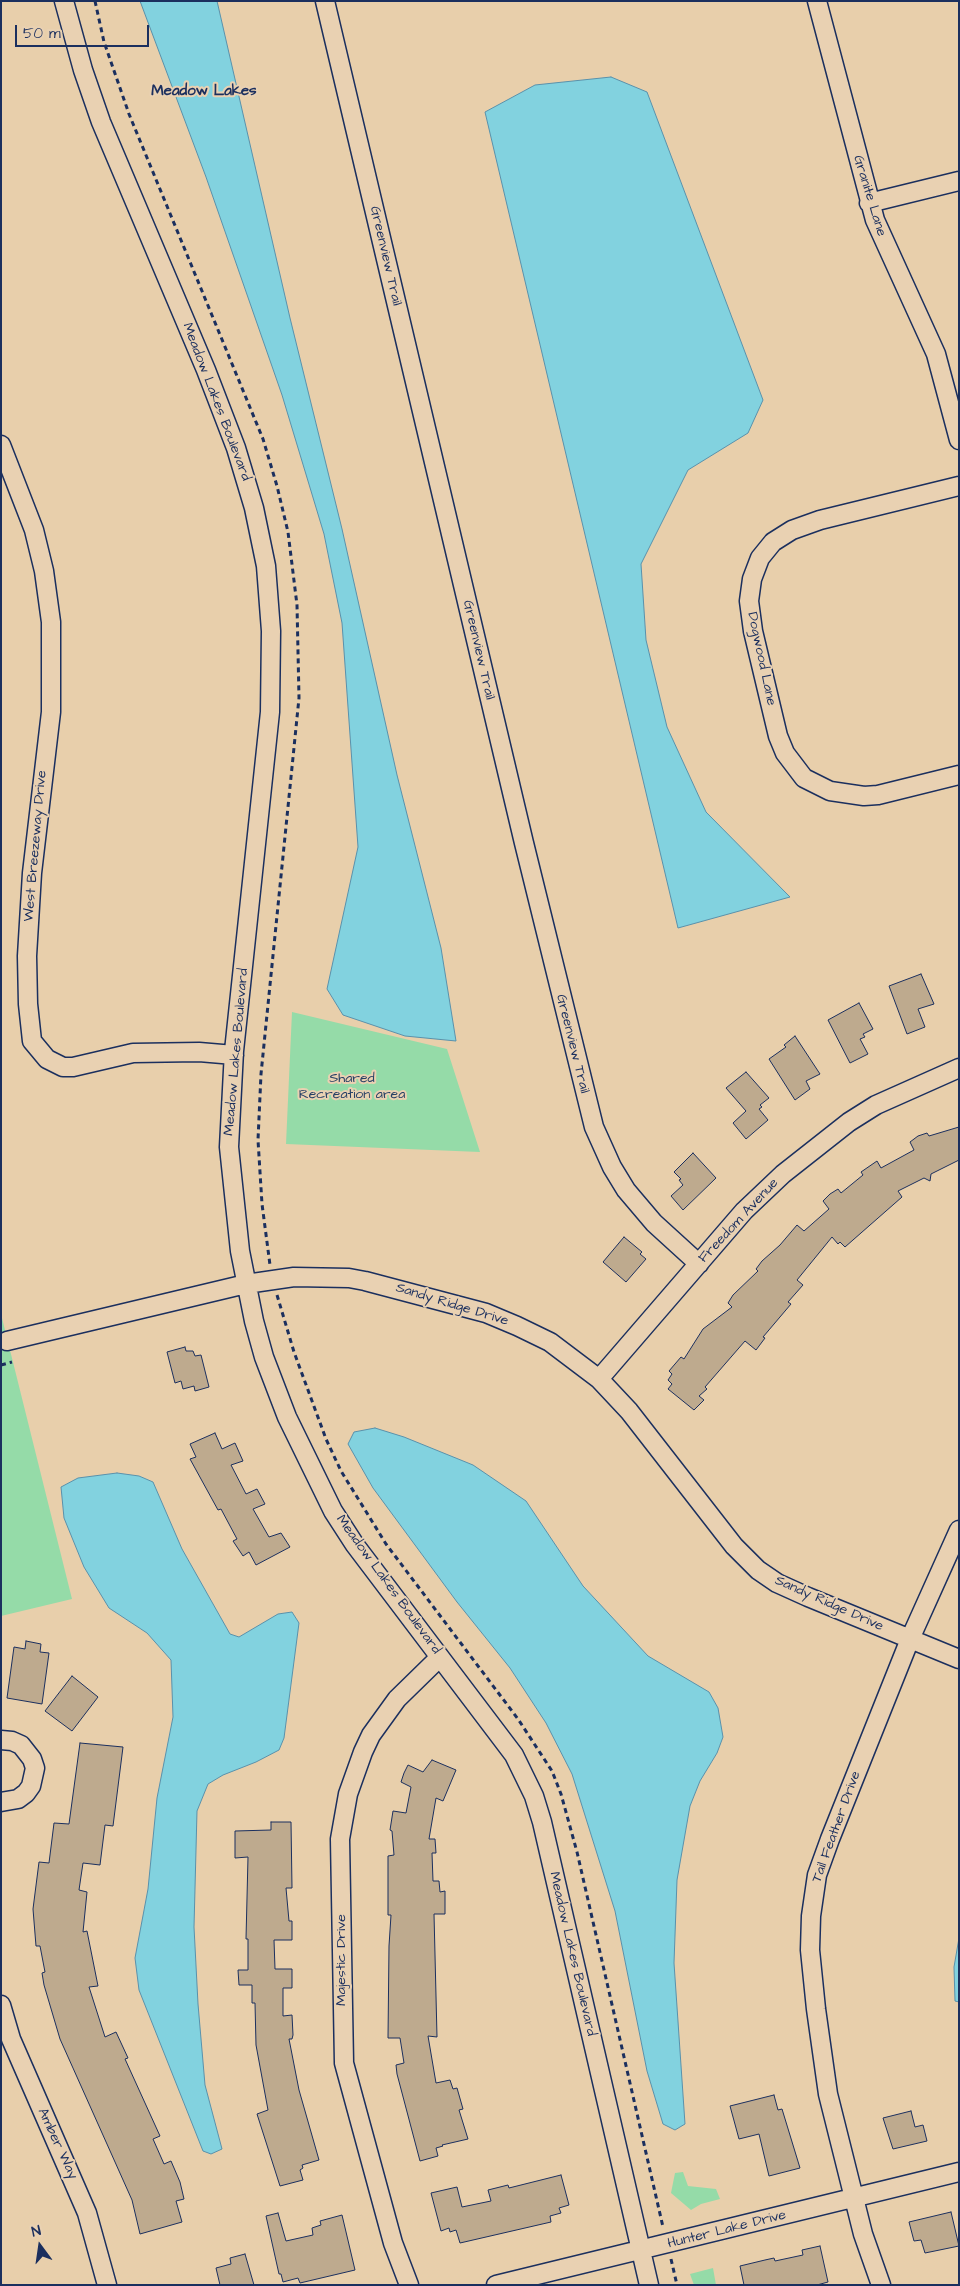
<!DOCTYPE html>
<html>
<head>
<meta charset="utf-8">
<style>
  body { margin:0 }
  #map { position:relative; width:960px; height:2286px; overflow:hidden; background:#e8cfab; font-family:"Architects Daughter",sans-serif }
  canvas { display:block }
  .frame { position:absolute; inset:0; border:2px solid #1b2f5e; pointer-events:none }
  .north { position:absolute; left:15px; top:2221px; width:50px; height:50px; -webkit-text-stroke:4px #e9d1b2; paint-order:stroke; rotate:346deg; font-size:14px; font-weight:700; line-height:20px; text-align:center; color:#1b2f5e }
  .north::after { content:''; display:block; margin:auto; width:18px; height:22px; background:#1b2f5e; clip-path:polygon(50% 0,100% 100%,50% 72%,0 100%) }
  .scale { position:absolute; left:15px; top:25px; width:134px; height:22px; box-sizing:border-box; border:2px solid #1b2f5e; border-top:0; padding-left:6px; font-size:15px; line-height:18px; white-space:nowrap; color:#1b2f5e; -webkit-text-stroke:4px #e9d1b2; paint-order:stroke }
</style>
</head>
<body>
<div id="map">
<canvas width="960" height="2286"></canvas>
<div class="frame"></div>
<div class="north">N</div>
<div class="scale">50 m</div>
</div>
<script>
const g = document.querySelector('canvas').getContext('2d');
g.lineJoin = 'round';
function fill(path, color) { g.fillStyle = color; g.fill(path, 'evenodd'); }
const poly = rows => new Path2D(rows.map(r => 'M' + r).join(''));
function strokePath(path, color, width, dash) { g.strokeStyle = color; g.lineWidth = width; g.lineCap = dash ? 'butt' : 'round'; g.setLineDash(dash || []); g.stroke(path); }
function label(font, color, halo, rows, align = 'center') {
  g.font = font + ' "Architects Daughter",sans-serif'; g.lineWidth = 4; g.setLineDash([]); g.textBaseline = 'middle'; g.strokeStyle = halo; g.fillStyle = color; for (const [text, x, y, turn = 0] of rows) {
    g.save(); g.translate(x, y); g.rotate((+turn || 0) * Math.PI / 180); g.textAlign = isNaN(turn) ? turn : align; if (halo) g.strokeText(text, 0, 0); g.fillText(text, 0, 0); g.restore();
  }
}
fill(poly([
  [292,1012,447,1049,480,1152,286,1144],
  [1,1314,72,1599,1,1616],
  [683,2172,688,2186,716,2189,720,2199,701,2204,691,2210,671,2193,675,2173],
  [713,2268,716,2285,694,2285,690,2274]
]), '#95dba8');
const water = poly([
  [140,1,217,1,290,318,342,529,397,775,441,948,456,1041,405,1036,343,1015,327,989,358,847,342,623,324,534,282,395,206,177,140,1],
  [611,77,647,92,763,400,748,433,688,470,641,564,646,640,667,727,706,812,790,897,678,928,485,112,535,85,611,77],
  [375,1428,404,1437,473,1465,526,1501,583,1586,648,1656,709,1692,718,1708,723,1737,717,1753,700,1781,690,1806,677,1880,674,1963,685,2124,675,2130,663,2124,647,2071,615,1911,572,1774,546,1723,510,1668,457,1602,373,1488,348,1444,354,1432,375,1428],
  [117,1473,139,1476,153,1482,182,1549,230,1634,239,1637,278,1614,292,1612,299,1623,284,1738,279,1750,256,1762,223,1775,208,1784,197,1811,194,1927,198,2004,205,2085,222,2149,211,2154,203,2151,139,1990,135,1958,148,1889,157,1798,173,1717,171,1660,147,1633,109,1608,84,1567,64,1518,61,1487,78,1478,117,1473],
  [959,1938,959,2002,955,2001,954,1967,959,1938]
]);
fill(water, '#82d2df');
strokePath(water, '#5991ab', 1);
const building = poly([
  [921,974,934,1004,918,1009,925,1027,907,1034,889,986,921,974],
  [859,1003,873,1029,863,1034,865,1037,860,1039,868,1054,850,1063,828,1020,859,1003],
  [795,1036,820,1074,806,1081,810,1089,795,1100,769,1059,786,1047,784,1045,795,1036],
  [746,1072,769,1098,760,1105,762,1107,759,1109,768,1120,746,1139,733,1123,746,1111,726,1088,746,1072],
  [959,1127,959,1160,931,1174,930,1181,924,1178,898,1191,902,1197,845,1247,840,1242,838,1244,832,1237,797,1280,803,1285,788,1302,791,1304,763,1337,765,1338,756,1350,745,1341,705,1387,707,1389,699,1396,704,1400,694,1410,668,1389,672,1384,668,1380,672,1374,669,1371,681,1357,684,1359,703,1329,732,1307,728,1303,733,1295,758,1271,756,1269,762,1261,780,1245,797,1225,804,1231,829,1209,823,1201,830,1194,838,1189,841,1193,863,1175,861,1172,877,1161,881,1168,914,1150,910,1142,918,1136,927,1133,929,1136,959,1127],
  [693,1153,716,1178,683,1210,671,1196,683,1185,679,1180,681,1179,674,1172,693,1153],
  [624,1237,642,1252,640,1254,646,1259,626,1282,603,1262,624,1237],
  [185,1347,186,1351,193,1351,195,1356,201,1355,209,1387,195,1391,194,1386,183,1389,181,1381,175,1383,167,1352,185,1347],
  [215,1433,222,1449,235,1443,243,1461,231,1465,246,1494,257,1489,265,1504,253,1509,269,1537,281,1533,290,1547,256,1565,249,1552,243,1556,233,1541,237,1539,221,1509,218,1510,190,1459,196,1457,190,1444,215,1433],
  [26,1641,41,1644,40,1652,49,1653,42,1704,7,1698,14,1647,25,1649,26,1641],
  [72,1676,98,1697,72,1731,45,1711,72,1676],
  [80,1743,123,1747,113,1826,105,1825,100,1865,83,1863,79,1890,87,1892,83,1932,87,1931,98,1986,89,1987,105,2037,116,2032,128,2058,125,2059,160,2136,153,2139,164,2164,171,2161,180,2182,184,2199,176,2201,182,2222,140,2234,132,2200,60,2039,44,1985,42,1973,45,1972,40,1946,36,1946,33,1909,39,1862,49,1863,54,1823,69,1824,80,1743],
  [432,1760,456,1770,443,1801,436,1798,429,1839,435,1839,436,1853,432,1853,433,1881,439,1881,440,1892,445,1891,445,1914,434,1914,437,2037,428,2036,436,2083,450,2080,453,2089,457,2088,463,2109,459,2110,468,2139,442,2145,443,2146,436,2148,438,2156,420,2161,397,2074,396,2065,404,2063,400,2038,388,2038,389,1946,391,1915,388,1915,388,1856,394,1855,392,1831,390,1830,393,1811,406,1813,411,1787,401,1782,404,1773,408,1765,423,1772,432,1760],
  [271,1822,291,1822,292,1888,286,1888,289,1921,292,1921,292,1940,274,1940,275,1969,292,1969,292,1988,283,1988,283,2016,292,2015,293,2035,292,2039,289,2039,299,2090,319,2160,302,2165,303,2168,300,2170,303,2180,280,2186,257,2114,268,2110,256,2045,255,2003,252,2003,252,1985,239,1985,238,1970,248,1970,248,1939,246,1939,248,1857,235,1858,235,1831,271,1830,271,1822],
  [774,2095,778,2110,782,2109,800,2168,769,2176,759,2134,739,2139,730,2106,774,2095],
  [911,2111,915,2127,923,2125,927,2141,893,2149,883,2118,911,2111],
  [561,2175,569,2205,559,2208,561,2213,550,2216,551,2222,460,2243,456,2230,450,2232,449,2228,441,2231,431,2193,457,2187,462,2207,491,2201,488,2190,508,2185,509,2188,561,2175],
  [951,2212,959,2246,925,2253,921,2240,914,2241,909,2222,951,2212],
  [278,2213,286,2241,313,2235,312,2228,321,2225,320,2221,342,2215,355,2270,300,2283,298,2278,283,2282,281,2274,279,2274,266,2216,278,2213],
  [820,2246,828,2282,817,2285,744,2285,740,2266,765,2260,774,2258,775,2261,803,2255,802,2250,820,2246],
  [245,2254,254,2285,220,2285,216,2268,231,2264,230,2258,245,2254]
]);
fill(building, '#beaa8e');
strokePath(building, '#1b2f5e', 1);
const minor = poly([
  [64,1,83,70,101,122,206,370,236,448,254,508,266,566,271,631,270,712,234,1051,229,1147,240,1251,254,1321,264,1357,287,1417,333,1511,355,1545,514,1755,534,1796,542,1822,649,2285],
  [325,1,524,843,594,1127,612,1167,626,1190,654,1223,699,1264],
  [817,1,875,220,936,354,959,440],
  [869,203,959,181],
  [1,445,34,530,44,571,51,622,51,712,32,873,27,956,28,1004,32,1041,47,1059,63,1067,73,1067,133,1053,199,1052,234,1055],
  [959,486,820,520,792,530,773,542,760,558,752,579,749,601,753,631,778,736,785,753,804,778,830,791,864,796,878,795,959,775],
  [7,1341,246,1284,294,1277,349,1278,365,1281,486,1313,517,1326,550,1342,599,1379,629,1411,734,1546,758,1570,777,1583,808,1597,959,1659],
  [599,1379,744,1211,783,1174,849,1122,876,1105,959,1068],
  [1,1740,12,1741,21,1745,32,1759,35,1768,31,1786,26,1793,18,1799,1,1802],
  [1,2005,11,2039,87,2213,107,2285],
  [409,2285,393,2243,344,2063,340,1839,348,1794,363,1752,371,1735,397,1699,440,1657],
  [496,2285,959,2172],
  [881,2285,863,2234,828,2094,816,2009,810,1950,811,1916,817,1875,830,1839,910,1639,959,1530]
]);
strokePath(minor, '#1b2f5e', 21);
strokePath(poly([
  [95,1,104,42,129,114,263,439,277,486,288,532,297,605,299,698,261,1074,258,1140,262,1204,270,1265],
  [277,1295,294,1352,326,1439,341,1471,386,1544,518,1719,552,1771,561,1794,577,1852,663,2227],
  [1,1365,12,1362],
  [671,2259,677,2285]
]), '#1b2f5e', 3, [5, 4]);
strokePath(minor, '#e9d1b2', 18);
label('14px', '#1b2f5e', '#e9d1b2', [
  ["Granite Lane",869,196,73],
  ["Greenview Trail",385,256,77],
  ["Meadow Lakes Boulevard",216,402,69],
  ["Greenview Trail",478,650,77],
  ["Dogwood Lane",761,659,78],
  ["West Breezeway Drive",36,846,-85],
  ["Greenview Trail",572,1044,76],
  ["Meadow Lakes Boulevard",237,1052,-85],
  ["Freedom Avenue",739,1221,-47],
  ["Sandy Ridge Drive",452,1305,17],
  ["Meadow Lakes Boulevard",388,1585,54],
  ["Sandy Ridge Drive",829,1604,24],
  ["Tail Feather Drive",837,1827,-70],
  ["Meadow Lakes Boulevard",572,1954,77],
  ["Majestic Drive",342,1960,-90],
  ["Amber Way",57,2144,65],
  ["Hunter Lake Drive",727,2230,-14]
]);
label('14px', '#274065', '#e9d1b2', [
  ["Shared",352,1079],
  ["Recreation area",352,1095]
]);
label('bold 15px', '#1b2f5e', '#e9d1b2', [
  ["Meadow Lakes",204,92]
]);
</script>
</body>
</html>
